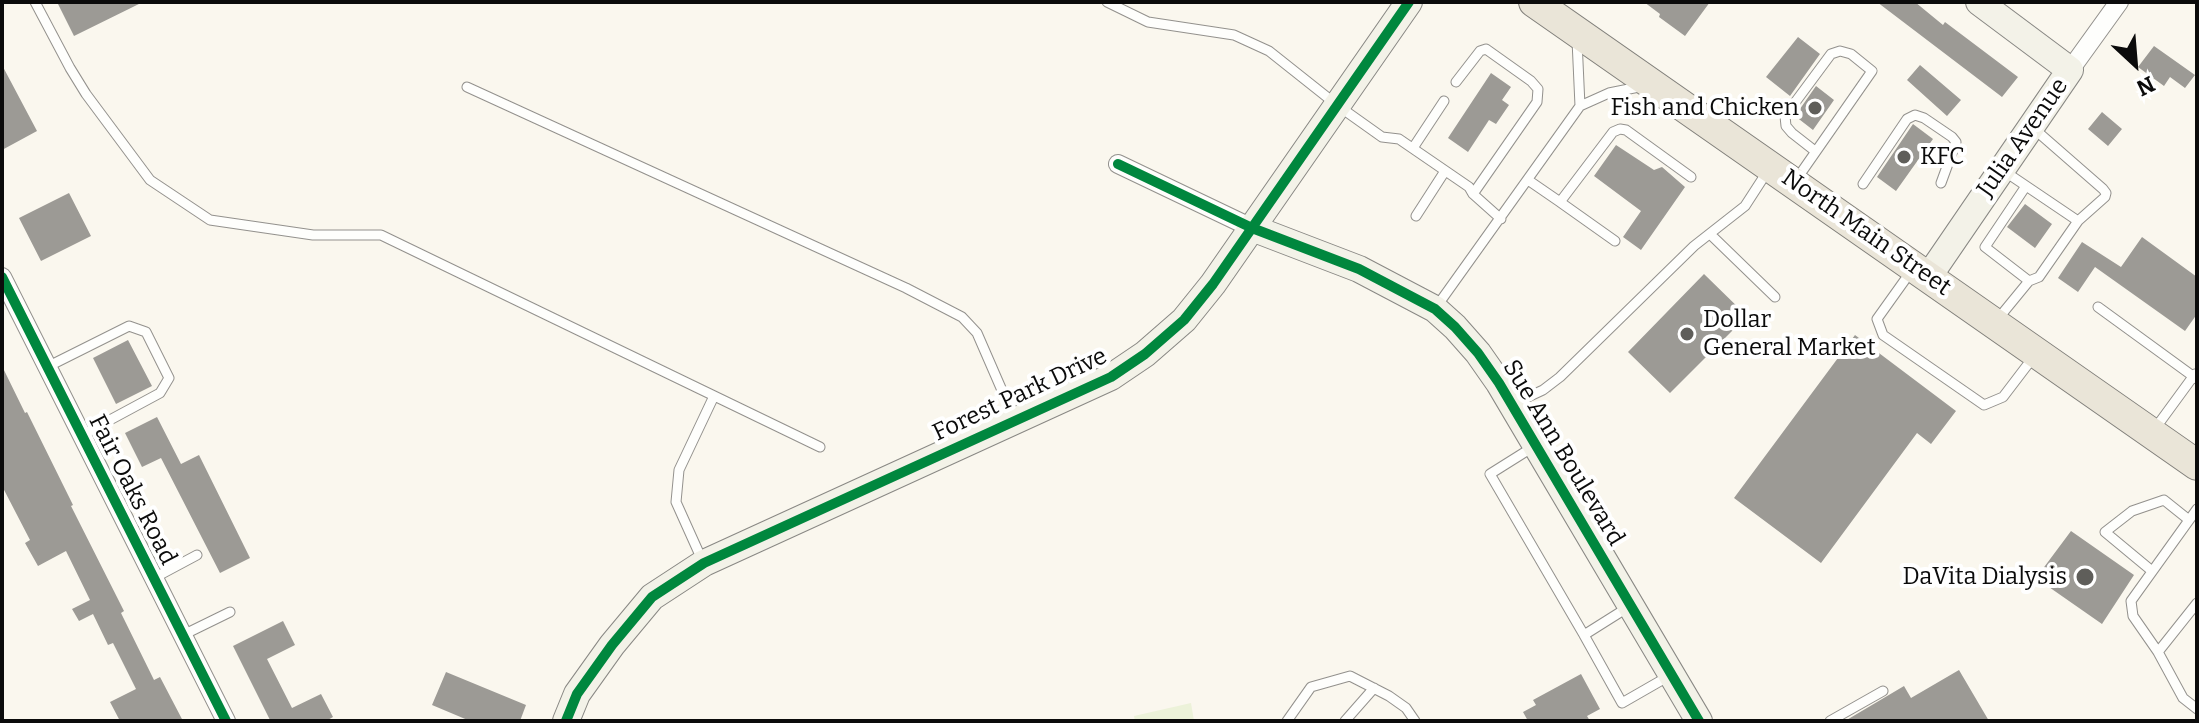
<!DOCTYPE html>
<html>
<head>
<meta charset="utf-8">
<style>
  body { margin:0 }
  #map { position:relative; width:2199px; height:723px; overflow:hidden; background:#faf7ee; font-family:Bitter,serif }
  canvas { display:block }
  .frame { position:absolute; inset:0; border:4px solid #0b0b0b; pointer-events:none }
  .north { position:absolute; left:2095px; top:24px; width:80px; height:80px; -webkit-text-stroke:6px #fff; paint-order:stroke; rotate:154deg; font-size:22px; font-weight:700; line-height:32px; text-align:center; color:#0b0b0b }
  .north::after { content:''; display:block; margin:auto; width:28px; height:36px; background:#0b0b0b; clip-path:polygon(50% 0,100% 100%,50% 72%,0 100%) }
</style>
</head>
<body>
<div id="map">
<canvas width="2199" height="723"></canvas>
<div class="frame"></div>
<div class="north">N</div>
</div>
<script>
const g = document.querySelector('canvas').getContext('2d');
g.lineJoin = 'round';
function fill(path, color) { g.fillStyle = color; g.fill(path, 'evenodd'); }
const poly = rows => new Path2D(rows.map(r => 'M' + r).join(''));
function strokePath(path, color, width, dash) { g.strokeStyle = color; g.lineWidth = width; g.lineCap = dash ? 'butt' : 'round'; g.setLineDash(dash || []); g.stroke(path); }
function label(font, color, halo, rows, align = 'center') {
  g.font = font + ' Bitter,serif'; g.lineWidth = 8; g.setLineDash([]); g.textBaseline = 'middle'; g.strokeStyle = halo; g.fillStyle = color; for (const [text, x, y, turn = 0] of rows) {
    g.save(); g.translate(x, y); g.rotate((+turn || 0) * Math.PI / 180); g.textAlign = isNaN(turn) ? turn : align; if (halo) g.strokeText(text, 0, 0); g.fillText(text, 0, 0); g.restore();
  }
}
fill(poly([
  [1191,703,1194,721,1135,721,1134,716]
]), '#ecf2d9');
fill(poly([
  [57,2,143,2,74,36],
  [1644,2,1710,2,1685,36,1659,17,1660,14],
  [1877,2,1915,2,1943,25,1945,22,2018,77,2002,97],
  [1798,37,1820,54,1790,96,1766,77],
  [2154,46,2195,75,2185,88,2170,77,2164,86,2138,67],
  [2,65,37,131,2,150],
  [1920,65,1961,100,1947,116,1907,80],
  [1491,73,1511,87,1502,100,1509,105,1496,124,1489,120,1468,152,1448,138],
  [1816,86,1834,100,1813,130,1795,116],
  [2102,112,2122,129,2108,146,2088,129],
  [1913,124,1933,139,1896,191,1877,177],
  [1616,145,1654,170,1662,167,1685,187,1641,250,1623,237,1641,211,1594,176],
  [69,193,91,236,41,261,19,218],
  [2025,204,2052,224,2035,248,2007,227],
  [2142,237,2197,277,2197,314,2185,331,2095,267,2078,292,2058,278,2082,242,2121,267],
  [1704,274,1747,316,1670,393,1628,352],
  [1855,335,1956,411,1931,444,1917,433,1821,563,1734,498],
  [128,340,152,386,116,404,93,358],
  [2,366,25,413,27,412,73,505,71,506,124,611,121,613,154,680,160,677,183,721,120,721,110,702,136,689,113,643,108,645,93,614,79,621,72,609,90,600,66,551,38,566,25,543,30,540,2,486],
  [157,417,181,464,199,455,250,558,220,573,161,458,142,467,125,433],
  [2071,531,2134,575,2102,624,2036,578],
  [283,621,295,645,267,659,292,708,321,694,333,717,326,721,268,721,270,720,233,646],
  [1959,670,1989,721,1845,721,1904,686,1911,698],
  [446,672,526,705,520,721,470,721,432,705],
  [1581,674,1600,709,1587,716,1590,721,1528,721,1523,712,1536,705,1533,700]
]), '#9c9a95');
const lane = poly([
  [35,2,70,68,86,94,150,180,210,220,313,235,381,235,820,447],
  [1107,2,1148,22,1234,35,1269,51,1337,105,1382,137,1399,139,1469,187,1473,194,1501,219],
  [1577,40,1580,106,1609,93,1644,86],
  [1456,82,1480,51,1486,49,1531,81,1538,89,1537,102,1473,194],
  [467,87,906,288,962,317,977,333,1014,418],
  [1413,148,1444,101],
  [2004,171,2078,221],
  [1528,180,1560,202,1613,132,1620,129,1626,130,1691,177],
  [1796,180,1872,71,1851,54,1840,51,1831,54,1785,116,1786,126,1792,133,1815,151],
  [1863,184,1907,119,1915,115,1924,118,1952,137,1956,142,1941,183],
  [2026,186,1985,247,2029,281],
  [1560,202,1615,241],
  [1416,216,1445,171],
  [1710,234,1775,297],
  [1912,270,1877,319,1883,335,1984,405,2003,397,2035,355],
  [1437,306,1580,106],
  [2098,307,2197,379],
  [1997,320,2029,281,2039,277,2078,221,2105,197,2106,193,2103,189,2032,127],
  [47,367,129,326,146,332,169,378,160,393,82,435],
  [1515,403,1543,390,1560,377,1694,246,1745,206,1767,172],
  [2154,430,2195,374],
  [1533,447,1490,474,1584,635],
  [703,562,676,502,679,470,714,396],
  [2152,571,2105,532,2132,511,2164,500,2189,520],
  [154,578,197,555],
  [2197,603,2158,652,2183,698,2197,709],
  [1630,606,1584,635,1622,703,1669,676],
  [183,635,230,612],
  [2158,652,2133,616,2131,601,2197,509],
  [1287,721,1311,687,1350,676,1389,696,1406,708,1415,721],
  [1345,721,1374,688],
  [1830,721,1883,691]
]);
const street = poly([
  [2070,70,2119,2],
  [1118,164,1252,228],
  [2,277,226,721]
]);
const secondary = poly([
  [1252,228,1359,269,1435,309,1455,327,1478,353,1499,383,1699,721],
  [1929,276,2070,70,1979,2],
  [566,721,577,694,612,645,652,597,704,563,1111,377,1145,354,1184,320,1213,284,1409,2]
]);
const primary = poly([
  [1534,2,2197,465]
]);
strokePath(lane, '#93918d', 11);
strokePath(street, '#93918d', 20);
strokePath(secondary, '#898884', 28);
strokePath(primary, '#807f7a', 32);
strokePath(lane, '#fefefc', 9);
strokePath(street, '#fefefc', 18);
strokePath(secondary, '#f3f2e8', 26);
strokePath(primary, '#eae5d8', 30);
strokePath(poly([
  [1118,164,1252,228,1359,269,1435,309,1455,327,1478,353,1499,383,1699,721],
  [2,277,226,721],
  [566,721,577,694,612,645,652,597,704,563,1111,377,1145,354,1184,320,1213,284,1409,2]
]), '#00873e', 10);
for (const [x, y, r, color] of [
  [1815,108,8,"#5f5e5a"],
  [1904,157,8,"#5f5e5a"],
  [1687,334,8,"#5f5e5a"],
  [2085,577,10,"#5f5e5a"]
]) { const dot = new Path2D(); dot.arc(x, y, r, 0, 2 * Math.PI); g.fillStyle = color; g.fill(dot); strokePath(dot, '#fff', 3); }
label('24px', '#0b0b0b', '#fff', [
  ["Fish and Chicken",1799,108],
  ["KFC",1920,157,"left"],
  ["Dollar",1703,320,"left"],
  ["General Market",1703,348,"left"],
  ["DaVita Dialysis",2067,577]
], 'right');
label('24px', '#0b0b0b', '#fff', [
  ["Julia Avenue",2023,138,-55],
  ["North Main Street",1866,233,35],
  ["Forest Park Drive",1020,395,-25],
  ["Sue Ann Boulevard",1563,453,59],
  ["Fair Oaks Road",132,490,63]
]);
</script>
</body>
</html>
